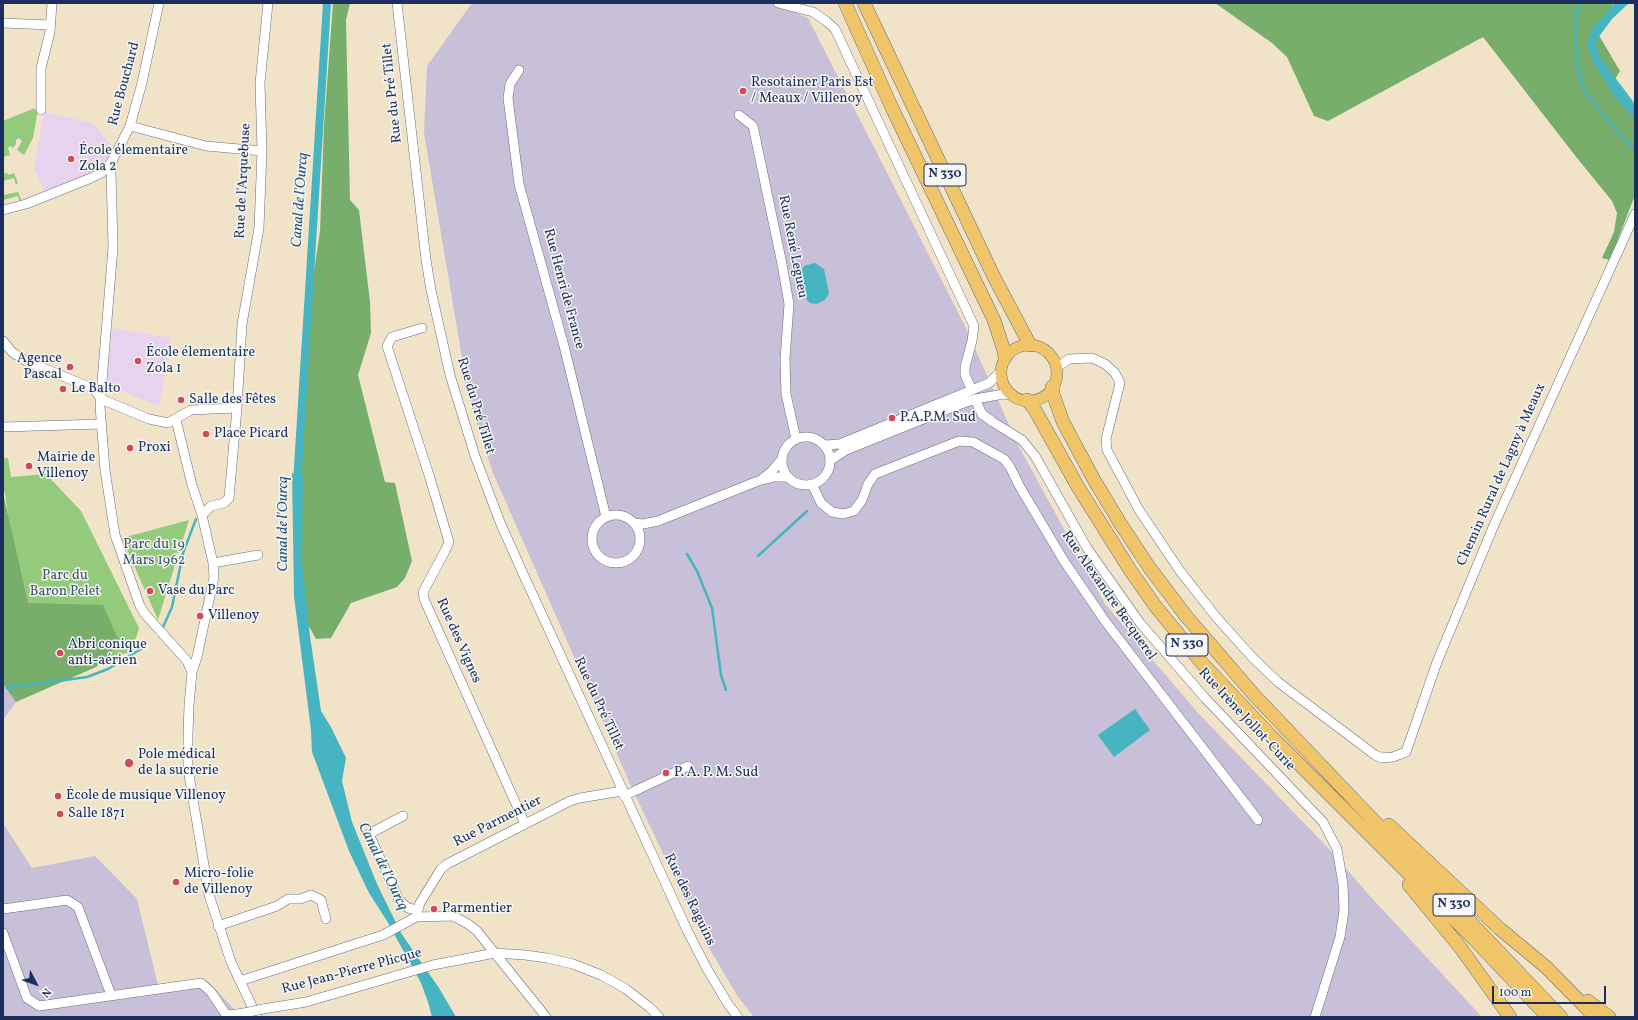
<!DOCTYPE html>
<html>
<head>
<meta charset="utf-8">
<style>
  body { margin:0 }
  #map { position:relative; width:1638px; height:1020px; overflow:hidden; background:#f0e3c8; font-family:Vollkorn,serif }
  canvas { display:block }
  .frame { position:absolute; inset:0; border:4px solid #1b2f5e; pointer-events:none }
  .north { position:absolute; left:16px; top:964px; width:40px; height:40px; -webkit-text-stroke:3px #f6f6f2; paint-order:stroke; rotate:131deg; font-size:11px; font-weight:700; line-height:16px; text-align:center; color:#1b2f5e }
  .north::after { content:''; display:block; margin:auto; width:14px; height:18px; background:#1b2f5e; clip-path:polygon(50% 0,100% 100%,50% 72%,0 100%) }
  .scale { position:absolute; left:1492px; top:986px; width:114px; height:18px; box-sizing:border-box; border:2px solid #1b2f5e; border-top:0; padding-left:5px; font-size:12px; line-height:14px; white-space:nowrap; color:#1b2f5e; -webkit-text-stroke:3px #f6f6f2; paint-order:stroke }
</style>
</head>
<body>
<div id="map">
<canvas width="1638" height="1020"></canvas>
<div class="frame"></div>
<div class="north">N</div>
<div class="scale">100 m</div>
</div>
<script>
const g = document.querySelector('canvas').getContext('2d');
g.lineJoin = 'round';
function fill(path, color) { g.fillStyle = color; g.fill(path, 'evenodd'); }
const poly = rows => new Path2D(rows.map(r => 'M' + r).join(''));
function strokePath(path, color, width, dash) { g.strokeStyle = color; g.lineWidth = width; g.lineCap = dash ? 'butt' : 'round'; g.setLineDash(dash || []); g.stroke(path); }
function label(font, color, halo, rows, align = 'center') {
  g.font = font + ' Vollkorn,serif'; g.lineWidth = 3; g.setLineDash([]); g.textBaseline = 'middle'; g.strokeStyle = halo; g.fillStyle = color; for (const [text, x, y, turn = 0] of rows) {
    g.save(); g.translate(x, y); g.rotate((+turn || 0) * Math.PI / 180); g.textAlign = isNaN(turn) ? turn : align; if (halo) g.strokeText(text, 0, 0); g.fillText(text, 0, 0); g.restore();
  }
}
fill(poly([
  [44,112,93,123,115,150,97,172,46,194,34,169],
  [113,328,171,338,159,406,106,385]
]), '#e7d2ef');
fill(poly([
  [472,3,772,3,808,18,964,324,1018,445,1105,604,1198,713,1329,849,1368,894,1482,1017,754,1017,738,997,702,936,631,786,493,473,469,399,424,133,427,66],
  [3,684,16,702,3,720],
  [3,823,32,868,95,856,137,899,158,985,208,981,241,1017,3,1017]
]), '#c8bfd8');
fill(poly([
  [35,108,35,110,38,109,33,138,24,155,17,150,22,141,19,138,16,140,16,144,13,148,10,146,8,148,10,155,3,157,3,121],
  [7,173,8,175,14,173,18,183,16,185,14,178,3,181,3,174],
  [18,192,22,202,20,203,18,196,3,200,3,195],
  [8,458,11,477,46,474,81,511,139,628,132,652,97,659,21,612,5,493,3,490,3,459],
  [189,520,158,620,122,538]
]), '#94ca7b');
fill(poly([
  [333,3,350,3,346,20,350,200,359,210,370,302,371,333,358,375,385,482,395,483,412,561,405,578,397,587,351,603,331,638,316,639,304,617,299,510,301,360,320,231,324,125],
  [1215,3,1614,3,1597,32,1620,71,1614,81,1635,106,1635,195,1610,260,1602,258,1614,232,1617,213,1612,201,1577,158,1483,37,1328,121,1314,116,1287,57,1272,43],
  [3,493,28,603,103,605,120,643,96,667,16,702,3,684]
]), '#77ae6b');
fill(poly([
  [1615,3,1629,3,1612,19,1595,42,1599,56,1635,104,1635,117,1631,115,1615,97,1593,61,1587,44,1592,29],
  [815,263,824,269,829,293,825,300,816,304,810,303,806,299,801,272,804,266],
  [292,473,303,475,302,561,310,636,321,711,331,727,346,758,342,781,352,822,377,884,401,933,439,988,456,1017,432,1017,428,1002,421,983,387,921,369,893,349,851,312,752,311,730,294,596],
  [1135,709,1150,730,1114,757,1098,735]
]), '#46b5c1');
strokePath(poly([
  [1579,3,1574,29,1578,69,1586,94,1616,130,1635,149],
  [687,554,697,571,712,608,721,675,726,690],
  [758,556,807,511],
  [163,627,172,607,183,553,196,519],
  [7,688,87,677,108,669,141,649]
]), '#46b5c1', 2.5);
strokePath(poly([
  [297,483,327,3]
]), '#46b5c1', 8);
const minor = poly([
  [397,3,426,260,431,290,450,375,475,456,500,522,520,567,687,930,706,967,728,1004,738,1017],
  [778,3,813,12,826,21,835,29,974,326,972,341,965,367,965,375,972,390],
  [3,23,50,25],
  [519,70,510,84,508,98,519,184,564,346,606,517],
  [41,110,41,68,50,32,52,3],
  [739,115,753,126,782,264,789,304,785,359,786,394,796,439],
  [130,126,206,146,262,151],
  [107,168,111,172,113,247,100,406,105,470,115,535,140,606,145,614,187,661,192,672],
  [3,210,26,204,91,178,101,173,111,163,130,126,142,83,159,3],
  [422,328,392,337,387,346,429,475,449,542,445,551,423,592,424,599,525,824],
  [3,341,12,352,26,361,94,389,101,399],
  [1056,368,1069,359,1092,358,1105,364,1115,373,1120,383,1106,439,1107,450,1139,510,1180,571,1217,618,1252,657,1278,682,1375,755,1382,758,1393,757,1406,752,1437,662,1494,525,1635,214],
  [101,399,149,419,168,423,191,410,237,408],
  [975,399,982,414,993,422,1022,440,1035,456,1087,548,1140,623,1205,698,1323,822,1337,849,1343,884,1344,911,1340,937,1315,1017],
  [176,420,192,485,202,515],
  [3,427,101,424],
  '782 461a24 24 0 1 1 48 0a24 24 0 1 1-48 0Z',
  [825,445,840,444,972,390,989,383,1001,371],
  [831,460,846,450,958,405,975,399,1004,394,1012,395],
  [763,478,771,472,782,459],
  [812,484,821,503,832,512,843,514,854,511,862,500,868,484,875,474,959,441,973,442,1004,459,1010,467,1020,487,1064,561,1105,621,1258,820],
  '592 539a24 24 0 1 1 48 0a24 24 0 1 1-48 0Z',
  [634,523,643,524,658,521,758,481,774,477,788,477],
  [213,563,258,555],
  [624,796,688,766],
  [403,816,369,834,399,900,408,908,418,910],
  [3,909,67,900,78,907,111,995],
  [416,917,420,903,441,869,447,864,570,801,580,798,622,791],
  [218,926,277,906,288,899,300,899,311,895,321,900,326,919],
  [3,933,27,998,39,1006,201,983,211,992,225,1013,230,1015,244,1013],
  [240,981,383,935,416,917,453,916,468,924,477,931,546,1017],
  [263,1009,306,1002,433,965,495,953,525,955,547,958,573,964,601,975,626,989,649,1007,659,1017],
  [257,1017,231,962,209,895,188,769,188,735,189,705,192,672,197,657,214,577,213,563,202,515,211,506,224,503,229,498,237,408,242,324,259,228,262,151,260,83,268,3]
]);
const major = poly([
  '1001 373a28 28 0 1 1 56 0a28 28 0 1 1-56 0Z'
]);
const highway = poly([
  [845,3,892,108,994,320,1004,351,1005,358],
  [864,3,994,277,1030,345],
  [1052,387,1053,394,1063,422,1093,478,1120,523,1149,567,1186,616,1255,696,1561,1017],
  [1027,400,1035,410,1078,487,1130,570,1156,607,1202,663,1270,735,1474,939,1548,1017],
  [1389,825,1500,929,1546,967,1595,1017],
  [1409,885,1460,947,1510,1017],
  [1588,1001,1609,1017]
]);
strokePath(minor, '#666e83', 10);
strokePath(major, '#666e83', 12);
strokePath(highway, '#666e83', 14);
strokePath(minor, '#fff', 9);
strokePath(major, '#f0c469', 11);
strokePath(highway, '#f0c469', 13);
const minorBridge = poly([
  [244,1013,263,1009]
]);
strokePath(minorBridge, '#666e83', 10, []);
strokePath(minorBridge, '#fff', 9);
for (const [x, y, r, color] of [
  [743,91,4,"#d1495b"],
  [71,159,4,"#d1495b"],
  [138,361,4,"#d1495b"],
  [70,367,4,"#d1495b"],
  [63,389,4,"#d1495b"],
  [181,400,4,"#d1495b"],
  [892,418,4,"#d1495b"],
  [206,434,4,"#d1495b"],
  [130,448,4,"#d1495b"],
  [29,466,4,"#d1495b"],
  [150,591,4,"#d1495b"],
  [200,616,4,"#d1495b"],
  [60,653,4,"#d1495b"],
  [129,763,5,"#d1495b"],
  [666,773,4,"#d1495b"],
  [58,796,4,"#d1495b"],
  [60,814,4,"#d1495b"],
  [176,882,4,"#d1495b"],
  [434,909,4,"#d1495b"]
]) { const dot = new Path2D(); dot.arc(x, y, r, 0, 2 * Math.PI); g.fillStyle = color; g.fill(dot); strokePath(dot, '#f6f6f2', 1.5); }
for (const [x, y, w] of [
  [945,175,42],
  [1187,645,42],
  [1454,905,42]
]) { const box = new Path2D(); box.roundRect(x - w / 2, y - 11, w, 22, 3); g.fillStyle = '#f6f6f2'; g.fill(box); strokePath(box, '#1b2f5e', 1); }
label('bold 13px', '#1b2f5e', null, [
  ["N 330",945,175],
  ["N 330",1187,645],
  ["N 330",1454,905]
]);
label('14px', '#1b2f5e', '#f6f6f2', [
  ["Resotainer Paris Est",751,83],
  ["/ Meaux / Villenoy",751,99],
  ["École élementaire",79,151],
  ["Zola 2",79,167],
  ["École élementaire",146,353],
  ["Zola 1",146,369],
  ["Agence",62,359,"right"],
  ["Pascal",62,375,"right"],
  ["Le Balto",71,389],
  ["Salle des Fêtes",189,400],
  ["P.A.P.M. Sud",900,418],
  ["Place Picard",214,434],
  ["Proxi",138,448],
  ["Mairie de",37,458],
  ["Villenoy",37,474],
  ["Vase du Parc",158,591],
  ["Villenoy",208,616],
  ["Abri conique",68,645],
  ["anti-aérien",68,661],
  ["Pole médical",138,755],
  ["de la sucrerie",138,771],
  ["P. A. P. M. Sud",674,773],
  ["École de musique Villenoy",66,796],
  ["Salle 1871",68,814],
  ["Micro-folie",184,874],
  ["de Villenoy",184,890],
  ["Parmentier",442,909]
], 'left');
label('14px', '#1b2f5e', '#f6f6f2', [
  ["Rue Bouchard",125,84,-75],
  ["Rue du Pré Tillet",393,93,-96],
  ["Rue de l'Arquebuse",244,181,-87],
  ["Rue René Legueu",792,247,79],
  ["Rue Henri de France",563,289,75],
  ["Rue du Pré Tillet",475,406,73],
  ["Chemin Rural de Lagny à Meaux",1502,475,-66],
  ["Rue Alexandre Becquerel",1108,596,55],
  ["Rue des Vignes",458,641,66],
  ["Rue du Pré Tillet",598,704,65],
  ["Rue Irène Jollot-Curie",1246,720,47],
  ["Rue Parmentier",498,822,-27],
  ["Rue des Raguins",689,900,64],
  ["Rue Jean-Pierre Plicque",352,972,-15]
]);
label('14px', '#395665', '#f6f6f2', [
  ["Parc du 19",154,545],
  ["Mars 1962",154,561],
  ["Parc du",65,576],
  ["Baron Pelet",65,592]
]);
label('italic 15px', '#28577c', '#f6f6f2', [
  ["Canal de l'Ourcq",301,200,-86],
  ["Canal de l'Ourcq",284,524,-90],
  ["Canal de l'Ourcq",382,867,64]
]);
</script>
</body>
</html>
